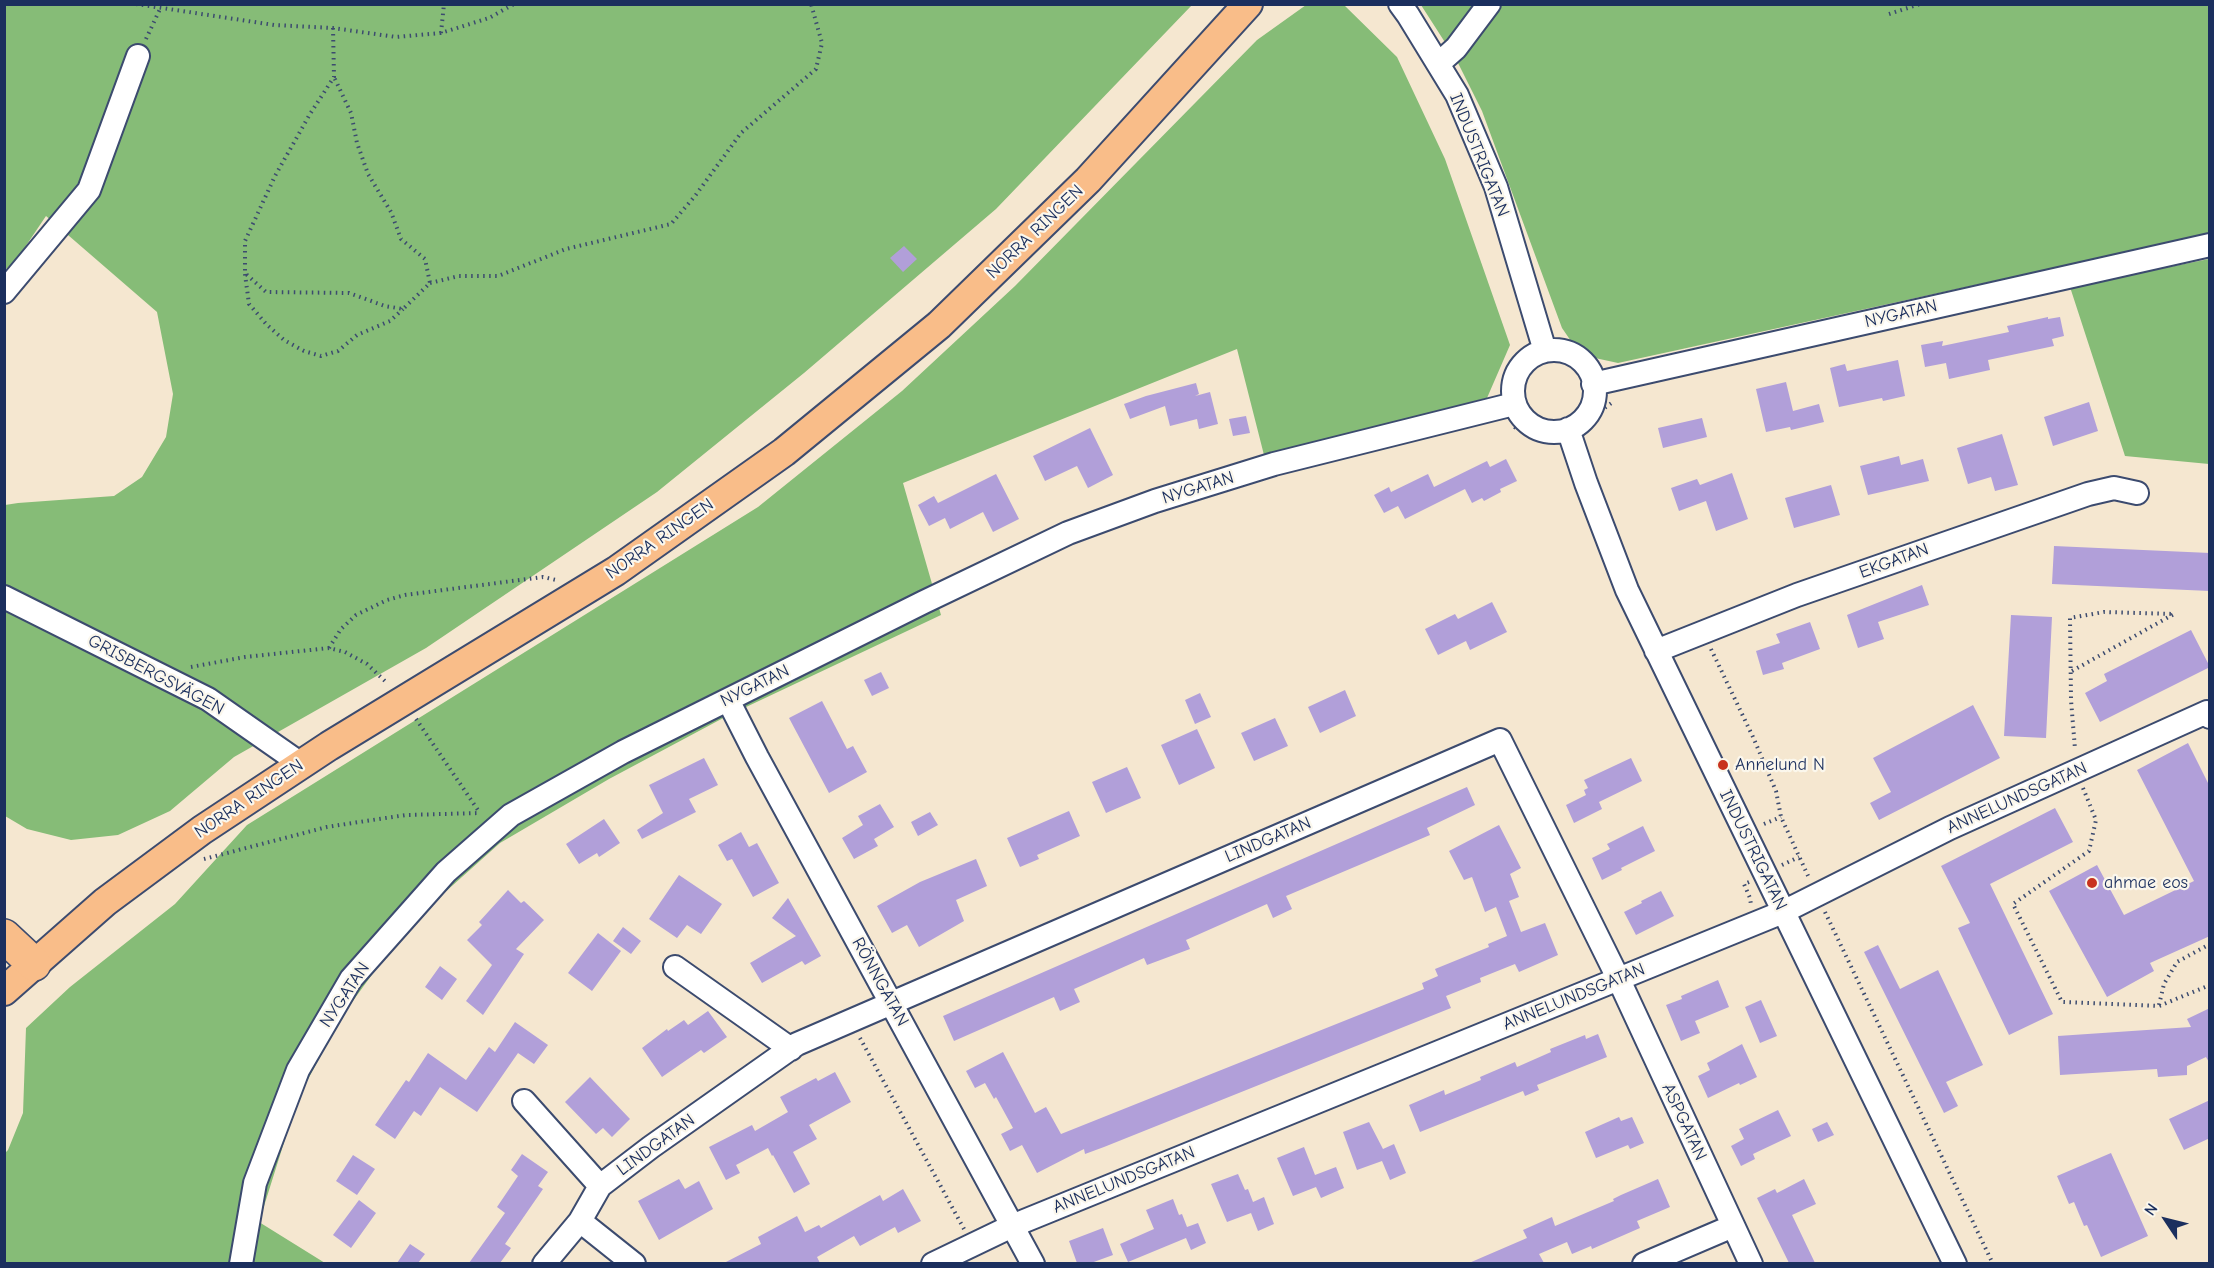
<!DOCTYPE html>
<html>
<head>
<meta charset="utf-8">
<style>
  body { margin:0 }
  #map { position:relative; width:2214px; height:1268px; overflow:hidden; background:#f5e7d0; font-family:"Comic Neue",sans-serif }
  canvas { display:block }
  .frame { position:absolute; inset:0; border:6px solid #1b2f5e; pointer-events:none }
  .north { position:absolute; left:2136px; top:1190px; width:60px; height:60px; -webkit-text-stroke:4px #fbf7ec; paint-order:stroke; rotate:305deg; font-size:16px; font-weight:700; line-height:24px; text-align:center; color:#1b2f5e }
  .north::after { content:''; display:block; margin:auto; width:21px; height:27px; background:#1b2f5e; clip-path:polygon(50% 0,100% 100%,50% 72%,0 100%) }
</style>
</head>
<body>
<div id="map">
<canvas width="2214" height="1268"></canvas>
<div class="frame"></div>
<div class="north">N</div>
</div>
<script>
const g = document.querySelector('canvas').getContext('2d');
g.lineJoin = 'round';
function fill(path, color) { g.fillStyle = color; g.fill(path, 'evenodd'); }
const poly = rows => new Path2D(rows.map(r => 'M' + r).join(''));
function strokePath(path, color, width, dash) { g.strokeStyle = color; g.lineWidth = width; g.lineCap = dash ? 'butt' : 'round'; g.setLineDash(dash || []); g.stroke(path); }
function label(font, color, halo, rows, align = 'center') {
  g.font = font + ' "Comic Neue",sans-serif'; g.lineWidth = 4.5; g.setLineDash([]); g.textBaseline = 'middle'; g.strokeStyle = halo; g.fillStyle = color; for (const [text, x, y, turn = 0] of rows) {
    g.save(); g.translate(x, y); g.rotate((+turn || 0) * Math.PI / 180); g.textAlign = isNaN(turn) ? turn : align; if (halo) g.strokeText(text, 0, 0); g.fillText(text, 0, 0); g.restore();
  }
}
fill(poly([
  [5,5,1192,5,996,209,804,373,657,492,426,648,234,757,170,811,118,835,71,840,27,829,5,816,5,505,18,503,114,496,142,477,166,437,173,394,157,312,46,216,17,259,5,270],
  [1306,5,1344,5,1397,57,1445,159,1510,345,1487,398,1264,455,1237,349,903,483,941,615,727,716,609,779,500,843,434,902,376,969,342,1016,298,1098,259,1222,325,1263,5,1264,5,1153,8,1150,23,1113,26,1028,70,987,175,904,247,825,758,507,902,391,1015,286,1257,40],
  [1421,5,2209,5,2209,234,1618,363,1595,358,1575,347,1562,328,1482,111,1457,61],
  [2209,259,2209,464,2125,456,2070,287]
]), '#86bc77');
fill(poly([
  [904,246,917,259,903,272,890,258],
  [2048,317,2048,319,2060,317,2064,336,2052,339,2054,346,1988,360,1990,370,1949,379,1946,363,1925,367,1921,345,1943,341,1942,346,2009,332,2007,326],
  [1898,360,1905,396,1883,401,1882,398,1839,407,1830,368,1845,364,1847,371],
  [1786,382,1793,411,1819,404,1824,422,1791,430,1790,427,1766,432,1756,389],
  [1196,383,1199,394,1195,396,1210,392,1218,424,1199,429,1197,419,1170,426,1165,406,1130,419,1124,404,1146,396],
  [2089,402,2098,431,2053,446,2044,417],
  [1246,416,1250,433,1233,436,1229,419],
  [1702,418,1707,437,1663,448,1658,428],
  [1090,428,1113,475,1088,488,1077,466,1045,481,1033,456],
  [2002,434,2018,485,1995,491,1991,477,1968,484,1957,448],
  [1899,456,1901,465,1923,459,1929,481,1868,495,1860,466],
  [1506,459,1517,481,1500,489,1501,492,1484,501,1482,498,1472,503,1465,489,1405,519,1398,506,1384,513,1374,495,1389,487,1391,492,1428,474,1434,487,1487,461,1490,467],
  [1732,473,1748,519,1716,531,1706,501,1679,511,1671,488,1697,479,1700,485],
  [996,474,1019,519,993,532,983,512,950,529,945,518,929,526,918,505,934,496,938,503],
  [1831,485,1840,515,1794,528,1785,498],
  [2054,546,2210,553,2210,591,2052,584],
  [1922,585,1929,605,1878,622,1884,639,1858,648,1847,615],
  [1492,602,1507,632,1470,650,1466,641,1438,655,1425,629,1455,614,1458,619],
  [2011,615,2052,617,2046,738,2004,736],
  [1810,622,1820,649,1782,663,1784,669,1763,675,1756,651,1780,643,1776,634],
  [2191,630,2210,667,2100,722,2085,693,2107,681,2104,674],
  [881,672,889,688,872,696,864,680],
  [1345,690,1356,716,1320,733,1308,707],
  [1200,693,1211,717,1195,724,1185,700],
  [822,701,847,749,853,746,867,772,829,793,789,718],
  [1973,705,2000,758,1879,820,1870,803,1891,792,1873,758],
  [1275,718,1288,746,1254,761,1241,733],
  [1197,729,1215,768,1179,785,1161,745],
  [2188,743,2210,787,2210,936,2150,963,2154,971,2107,997,2049,891,2097,865,2124,915,2194,881,2137,770],
  [704,758,718,785,689,799,696,812,642,839,637,830,663,813,649,785],
  [1631,758,1642,781,1599,802,1602,809,1574,823,1566,805,1586,795,1584,790,1588,788,1584,780],
  [1127,767,1141,798,1106,813,1092,782],
  [1467,787,1475,805,1427,828,1430,835,1286,896,1292,909,1273,918,1267,904,1186,940,1190,949,1147,965,1144,958,1074,989,1080,1002,1060,1011,1054,997,954,1041,943,1016],
  [880,804,894,827,874,839,878,846,854,859,842,838,863,825,858,816],
  [2055,808,2073,842,1990,884,2053,1014,2009,1035,1958,928,1970,923,1941,866],
  [1069,811,1080,836,1037,855,1039,859,1020,867,1007,838],
  [930,812,938,825,918,836,911,822],
  [604,819,620,843,599,857,597,853,579,864,566,844],
  [1499,825,1521,868,1510,874,1519,897,1509,901,1521,932,1545,923,1558,955,1519,972,1515,964,1480,978,1481,982,1446,996,1451,1008,1104,1147,1085,1154,1084,1149,1037,1173,1022,1145,1010,1151,1001,1134,1013,1128,996,1097,994,1099,985,1083,975,1088,966,1071,1003,1052,1035,1113,1046,1107,1061,1134,1424,989,1422,983,1438,976,1435,969,1489,947,1488,944,1507,936,1496,907,1485,912,1472,877,1464,880,1449,851],
  [1643,826,1655,851,1621,868,1622,870,1602,880,1592,858,1610,849,1607,844],
  [741,832,749,847,757,843,779,883,753,897,732,859,727,861,718,845],
  [976,859,987,886,956,900,964,921,919,947,907,925,892,933,877,906,920,882],
  [679,875,722,904,701,934,687,925,677,938,649,919],
  [508,890,521,903,524,901,544,920,516,949,524,954,483,1015,466,1001,492,965,467,940,482,925,479,922],
  [1661,891,1674,916,1636,935,1624,912,1642,903,1641,901],
  [788,898,821,956,805,965,802,961,762,983,750,963,796,936,772,918],
  [623,927,641,941,631,954,613,941],
  [598,933,621,951,592,991,568,973],
  [1878,945,1900,989,1938,970,1983,1065,1946,1082,1958,1106,1944,1113,1864,952],
  [440,966,457,979,442,1000,425,987],
  [1718,980,1729,1007,1695,1021,1700,1033,1681,1041,1666,1005,1682,999,1681,996],
  [1761,1000,1777,1036,1760,1043,1745,1007],
  [2210,1008,2210,1064,2206,1057,2187,1066,2187,1075,2158,1077,2157,1069,2060,1075,2058,1036,2191,1027,2187,1019],
  [708,1011,727,1037,704,1053,701,1050,662,1077,642,1048,667,1029,668,1031,684,1020,688,1025],
  [515,1022,548,1045,534,1064,518,1053,477,1112,440,1087,421,1116,414,1111,395,1139,375,1125,406,1080,409,1082,428,1053,466,1080,489,1047,495,1052],
  [1598,1034,1607,1057,1537,1085,1539,1090,1525,1096,1523,1091,1420,1132,1409,1105,1444,1090,1445,1095,1481,1080,1480,1077,1515,1062,1517,1067,1551,1052,1550,1049,1585,1035,1586,1039],
  [1742,1044,1757,1077,1740,1085,1739,1083,1708,1098,1698,1076,1710,1070,1707,1063],
  [835,1072,851,1102,809,1125,817,1139,793,1152,810,1184,794,1193,773,1155,772,1156,768,1148,736,1165,740,1173,726,1180,709,1147,752,1125,755,1131,788,1112,780,1097,816,1078,818,1081],
  [590,1077,630,1119,612,1137,603,1128,596,1134,565,1102],
  [2210,1100,2210,1138,2184,1150,2169,1119],
  [1778,1110,1791,1136,1753,1154,1755,1159,1741,1166,1731,1146,1744,1139,1739,1129],
  [1619,1117,1621,1121,1632,1117,1644,1143,1630,1149,1628,1145,1596,1158,1585,1132],
  [1369,1122,1383,1149,1394,1144,1406,1173,1390,1180,1382,1161,1357,1170,1343,1132],
  [1827,1122,1834,1135,1818,1142,1812,1129],
  [1304,1147,1315,1175,1336,1167,1344,1188,1321,1198,1316,1187,1293,1196,1277,1158],
  [2111,1153,2148,1236,2101,1257,2087,1225,2084,1226,2074,1202,2069,1204,2057,1176],
  [522,1154,548,1172,538,1186,543,1189,505,1244,511,1248,500,1263,469,1263,505,1213,497,1207,518,1176,511,1170],
  [353,1155,375,1169,357,1195,336,1181],
  [1238,1174,1245,1190,1248,1189,1253,1202,1264,1197,1274,1224,1258,1231,1251,1213,1227,1222,1211,1184],
  [679,1179,685,1189,699,1181,713,1209,659,1240,638,1201],
  [1658,1179,1670,1207,1637,1221,1640,1228,1592,1249,1591,1246,1572,1254,1567,1242,1539,1254,1544,1263,1469,1263,1527,1238,1523,1230,1552,1217,1555,1226,1614,1201,1613,1199,1621,1195],
  [1804,1179,1816,1204,1792,1215,1815,1263,1789,1263,1757,1198,1775,1189,1777,1193],
  [903,1189,921,1221,898,1233,895,1227,860,1246,854,1236,817,1257,820,1263,724,1263,761,1244,758,1237,797,1216,805,1232,819,1225,821,1228,880,1195,883,1201],
  [1173,1199,1179,1215,1182,1214,1187,1227,1198,1223,1206,1243,1191,1250,1186,1238,1128,1262,1120,1244,1154,1229,1146,1210],
  [359,1200,376,1213,351,1248,333,1235],
  [1103,1228,1113,1255,1091,1263,1077,1263,1069,1241],
  [410,1244,425,1254,418,1263,397,1263]
]), '#b19fd9');
const minor = poly([
  [1400,4,1408,15,1457,95,1496,187,1545,351],
  [1438,64,1456,48,1489,4],
  [4,292,89,190,138,56],
  '1513 391a41 41 0 1 1 82 0a41 41 0 1 1-82 0Z',
  [1593,384,2210,245],
  [1568,429,1586,483,1627,590,1955,1264],
  [4,597,208,699,301,764],
  [1656,651,1797,595,2088,494,2114,488,2137,493],
  [728,700,757,757,1033,1264],
  [675,967,791,1049],
  [524,1101,600,1186],
  [580,1221,634,1264],
  [241,1264,255,1183,298,1070,351,979,446,872,511,815,623,752,924,602,1068,533,1155,501,1274,464,1514,404],
  [544,1264,580,1221,600,1186,651,1147,797,1044,1500,740,1619,980,1751,1264],
  [933,1264,1012,1226,1783,912,1950,828,2207,712,2210,717],
  [1644,1264,1733,1226]
]);
const major = poly([
  [4,991,105,902,202,830,329,746,616,571,784,452,939,325,1088,180,1248,4]
]);
const highway = poly([
  [4,936,34,964]
]);
strokePath(minor, '#3c4b6f', 26);
strokePath(major, '#3c4b6f', 32);
strokePath(highway, '#3c4b6f', 36);
strokePath(poly([
  [136,4,274,25,333,28,396,37,441,33,489,18,514,4],
  [1889,14,1920,4],
  [333,28,334,77,310,114,275,176,245,241,245,273,266,292,349,293,385,306,403,309,430,283,425,259,401,239,391,212,368,174,357,143,351,113,334,77],
  [441,33,444,4],
  [146,39,160,9],
  [245,274,249,304,267,325,284,340,304,351,321,356,338,351,357,335,390,321,403,309],
  [430,283,459,276,498,276,566,249,671,224,695,196,741,133,816,69,822,43,811,4],
  [1590,426,1599,412,1613,402],
  [1514,427,1551,442],
  [329,648,341,629,356,615,387,600,405,595,543,577,556,580],
  [1711,649,1753,737,1776,791,1781,817,1809,878],
  [191,667,245,657,329,648,345,652,367,664,387,683],
  [2072,671,2174,614,2104,612,2070,618,2071,700,2075,749],
  [416,719,480,813],
  [2083,788,2096,820,2089,851,2013,904,2062,1002,2159,1006,2210,985],
  [1764,824,1781,817],
  [204,859,327,827,359,822,406,815,480,813],
  [1782,865,1799,857],
  [1749,882,1744,884,1750,898,1751,905],
  [1825,912,1993,1264],
  [2159,1005,2164,984,2177,962,2210,944],
  [860,1038,964,1229]
]), '#3c4b6f', 4, [1.5, 4.5]);
strokePath(minor, '#fff', 22);
strokePath(major, '#f9bd89', 28);
strokePath(highway, '#f9bd89', 33);
for (const [x, y, r, color] of [
  [1723,765,6,"#c8321e"],
  [2092,883,6,"#c8321e"]
]) { const dot = new Path2D(); dot.arc(x, y, r, 0, 2 * Math.PI); g.fillStyle = color; g.fill(dot); strokePath(dot, '#fbf7ec', 2); }
label('18px', '#1b2f5e', '#fbf7ec', [
  ["INDUSTRIGATAN",1479,155,68],
  ["NORRA RINGEN",1035,232,-44],
  ["NYGATAN",1901,314,-13],
  ["NYGATAN",1198,488,-17],
  ["NORRA RINGEN",660,539,-35],
  ["EKGATAN",1894,561,-20],
  ["GRISBERGSVÄGEN",156,675,28],
  ["NYGATAN",755,686,-26],
  ["ANNELUNDSGATAN",2017,798,-24],
  ["NORRA RINGEN",249,799,-34],
  ["LINDGATAN",1268,840,-23],
  ["INDUSTRIGATAN",1753,850,64],
  ["RÖNNGATAN",880,982,61],
  ["NYGATAN",345,995,-56],
  ["ANNELUNDSGATAN",1574,997,-22],
  ["ASPGATAN",1684,1122,65],
  ["LINDGATAN",656,1145,-36],
  ["ANNELUNDSGATAN",1124,1180,-22]
]);
label('18px', '#1b2f5e', '#fbf7ec', [
  ["Annelund N",1735,765],
  ["ahmae eos",2104,883]
], 'left');
</script>
</body>
</html>
